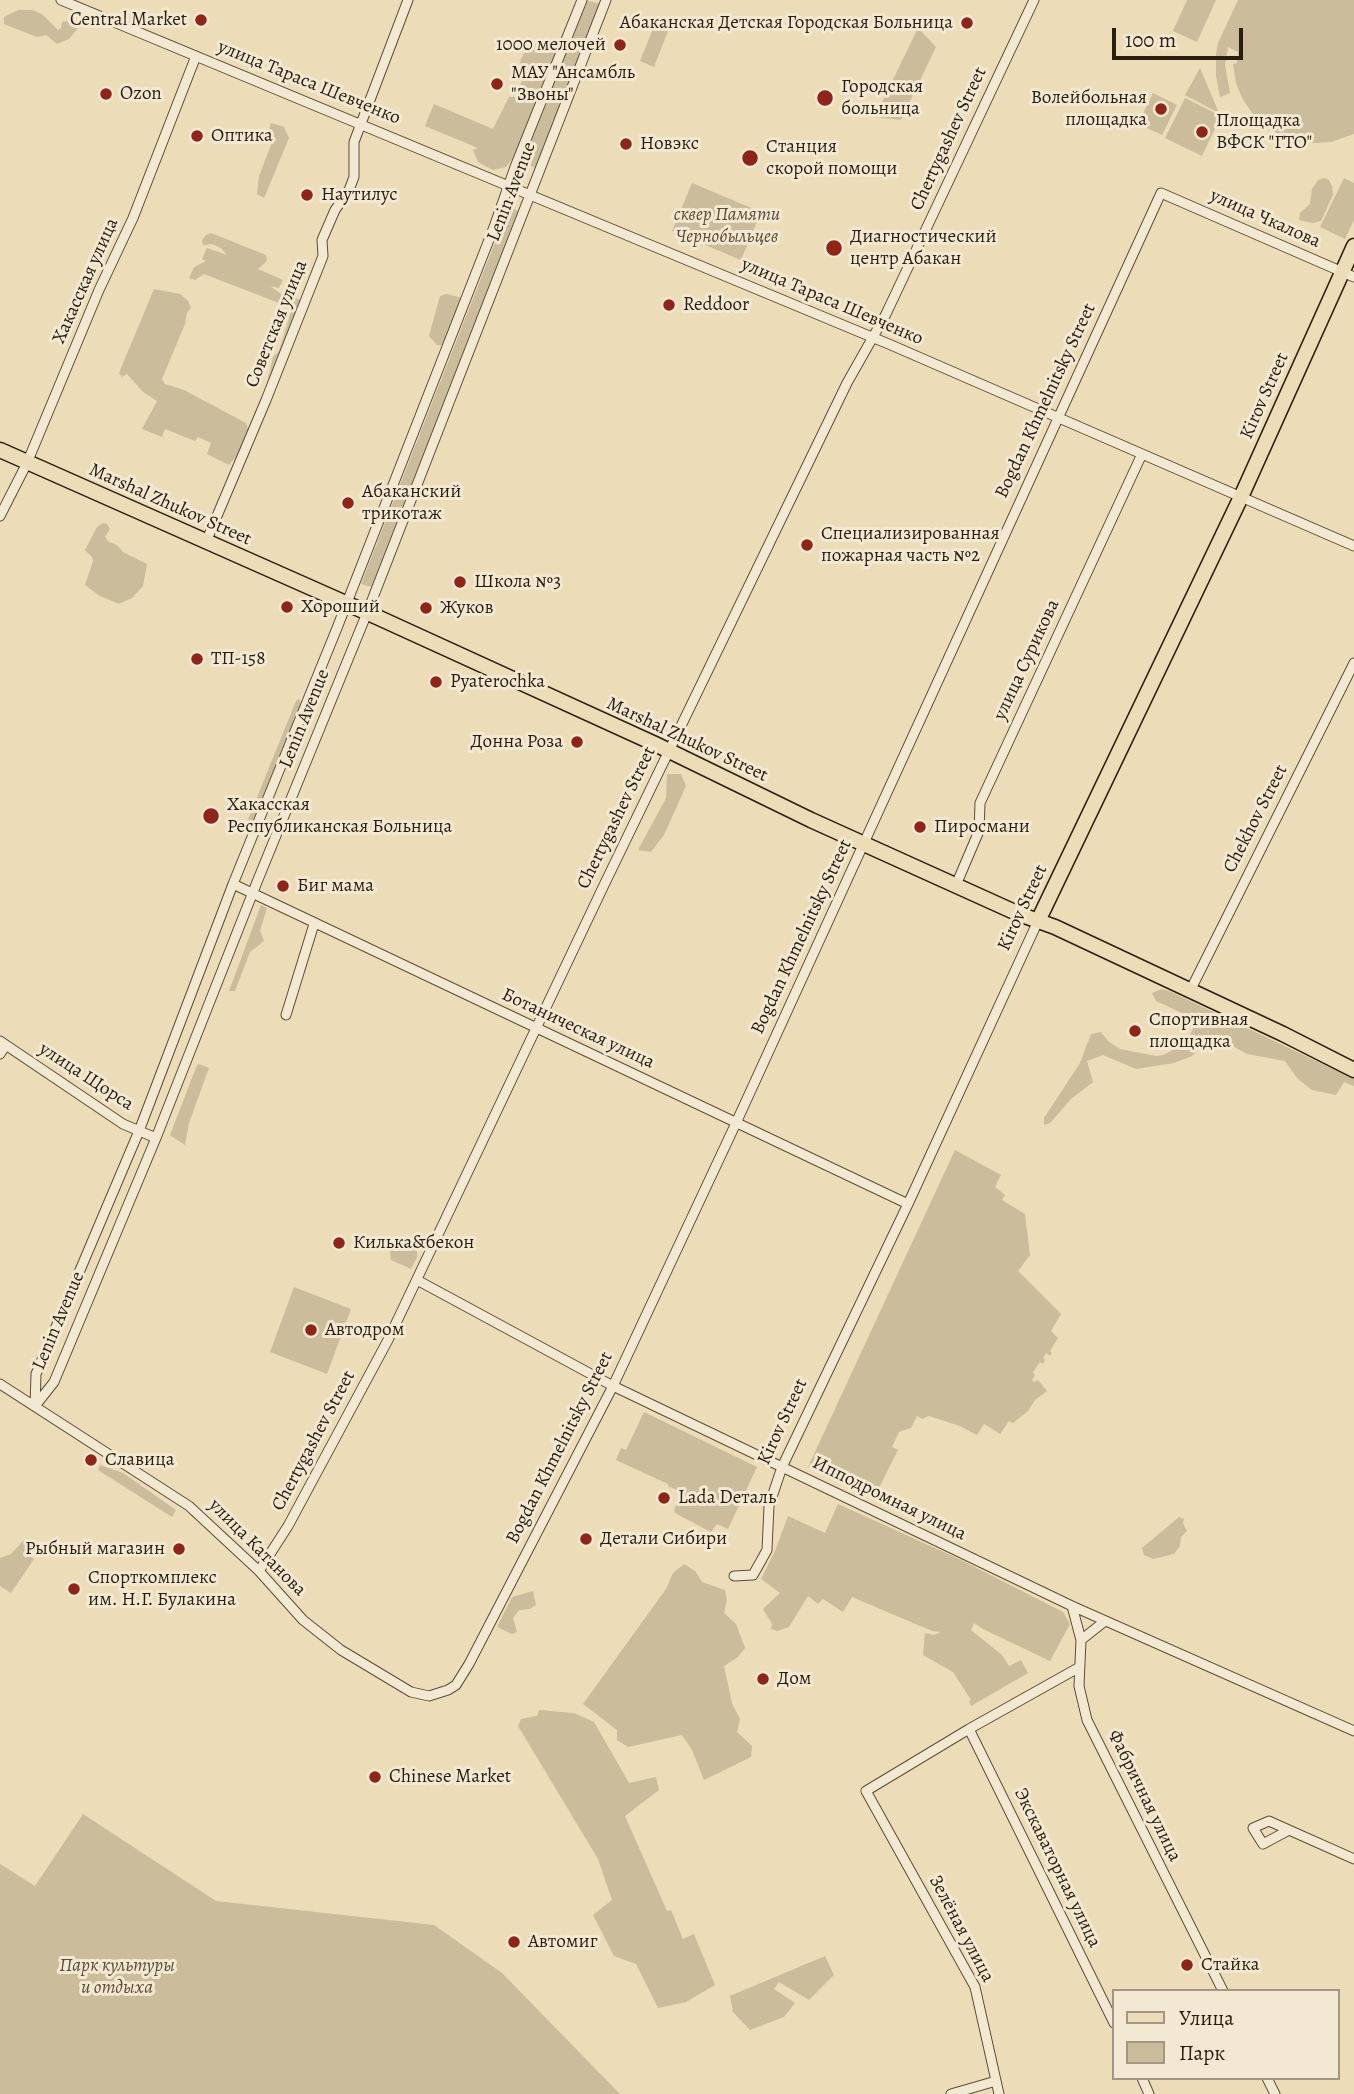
<!DOCTYPE html>
<html>
<head>
<meta charset="utf-8">
<style>
  body { margin:0 }
  #map { position:relative; width:1354px; height:2094px; overflow:hidden; background:#ecdcb8; font-family:Alegreya,serif }
  canvas { display:block }
  .legend { position:absolute; left:1112px; top:1989px; width:228px; height:91px; box-sizing:border-box; background:#f3e8d1; border:2px solid #a39783; margin:0; padding:9px 12px; list-style:none; font-size:21px; color:#2a1e0e }
  .legend li { display:flex; align-items:center; gap:14px; height:35px }
  .legend b { width:35px; border:2px solid #a39783 }
  .scale { position:absolute; left:1112px; top:28px; width:131px; height:32px; box-sizing:border-box; border:4px solid #2a1e0e; border-top:0; padding-left:9px; font-size:21px; line-height:24px; white-space:nowrap; color:#2a1e0e; -webkit-text-stroke:5px #f3e8d1; paint-order:stroke }
</style>
</head>
<body>
<div id="map">
<canvas width="1354" height="2094"></canvas>
<ul class="legend">
<li><b style="height:9px;background:#ecdcb8"></b>Улица</li>
<li><b style="height:19px;background:#cbbc9b"></b>Парк</li>
</ul>
<div class="scale">100 m</div>
</div>
<script>
const g = document.querySelector('canvas').getContext('2d');
g.lineJoin = 'round';
function fill(path, color) { g.fillStyle = color; g.fill(path, 'evenodd'); }
const poly = rows => new Path2D(rows.map(r => 'M' + r).join(''));
function strokePath(path, color, width, dash) { g.strokeStyle = color; g.lineWidth = width; g.lineCap = dash ? 'butt' : 'round'; g.setLineDash(dash || []); g.stroke(path); }
function label(font, color, halo, rows, align = 'center') {
  g.font = font + ' Alegreya,serif'; g.lineWidth = 6; g.setLineDash([]); g.textBaseline = 'middle'; g.strokeStyle = halo; g.fillStyle = color; for (const [text, x, y, turn = 0] of rows) {
    g.save(); g.translate(x, y); g.rotate((+turn || 0) * Math.PI / 180); g.textAlign = isNaN(turn) ? turn : align; if (halo) g.strokeText(text, 0, 0); g.fillText(text, 0, 0); g.restore();
  }
}
fill(poly([
  [585,0,601,4,536,168,523,163],
  [1187,0,1216,0,1197,42,1173,31],
  [1238,0,1354,0,1354,134,1331,142,1314,143,1289,139,1267,128,1255,117,1242,98,1236,83,1233,64,1237,63,1238,52,1228,47,1225,65,1230,93,1220,97,1216,76,1216,54,1218,43],
  [18,10,33,10,43,15,58,30,61,28,62,22,69,21,78,28,69,39,57,44,46,35,37,37,4,24,4,17],
  [657,19,670,26,654,67,640,61],
  [918,28,936,47,901,120,875,117],
  [531,42,556,51,515,155,506,167,493,170,478,162,473,150,478,148,425,126,434,104,493,129,509,97,516,97,522,80,522,76,518,74,521,59],
  [1200,68,1219,113,1185,95],
  [1153,93,1177,105,1162,135,1138,124],
  [1185,98,1221,116,1202,156,1165,138],
  [271,123,284,127,289,138,264,198,257,194,259,176,273,140,268,132],
  [1324,178,1329,180,1332,186,1333,195,1321,221,1313,223,1299,220,1300,213,1310,204,1312,189,1318,180],
  [1344,178,1354,183,1354,220,1345,239,1320,227],
  [692,183,761,212,741,260,672,231],
  [509,207,518,211,372,587,361,584],
  [211,233,266,255,267,261,258,269,283,280,279,288,270,286,281,294,304,301,270,385,267,384,273,357,279,351,292,308,204,274,195,280,189,278,194,267,206,261,202,259,207,248,227,255,221,248,212,244,203,245,202,240,206,235],
  [154,289,180,294,188,301,191,308,187,313,185,324,162,379,165,384,184,390,246,423,250,435,247,444,229,465,207,454,211,443,198,437,195,441,165,429,162,437,142,429,157,401,143,392,127,374,122,377,119,373],
  [446,294,463,298,445,345,437,345,429,336,440,296],
  [103,523,107,524,110,529,105,537,109,542,117,545,123,552,147,564,143,586,132,598,119,604,100,596,85,585,93,561,92,557,85,550,97,527],
  [299,699,301,703,252,823,248,826,247,822,296,701],
  [667,774,681,774,686,786,664,835,651,852,638,850,666,798],
  [261,905,267,908,260,931,264,941,250,952,235,991,229,991],
  [1162,989,1169,991,1354,1079,1354,1086,1344,1082,1336,1095,1312,1090,1297,1078,1285,1061,1247,1054,1224,1041,1212,1040,1201,1047,1192,1056,1174,1063,1136,1069,1103,1055,1087,1061,1093,1082,1071,1099,1050,1123,1044,1125,1044,1118,1080,1063,1091,1034,1101,1032,1108,1041,1120,1049,1156,1056,1163,1055,1186,1043,1197,1020,1156,1001,1152,993],
  [199,1064,209,1068,189,1123,185,1145,170,1135,197,1065],
  [955,1150,1001,1175,995,1187,1005,1195,1002,1200,1025,1214,1030,1255,1018,1271,1061,1314,1051,1331,1058,1338,1050,1351,1052,1353,1050,1356,1046,1353,1043,1358,1045,1360,1043,1364,1040,1362,1033,1372,1035,1375,1032,1380,1034,1382,1038,1380,1047,1391,1035,1400,1028,1411,1013,1423,1009,1421,1000,1434,984,1424,977,1435,960,1426,929,1416,922,1419,917,1416,911,1428,899,1432,892,1447,898,1450,874,1498,808,1467],
  [398,1241,417,1249,417,1257,411,1269,391,1260,390,1251],
  [294,1287,351,1309,327,1374,270,1352],
  [644,1412,757,1467,728,1529,717,1524,711,1532,675,1513,674,1510,681,1495,679,1491,668,1486,668,1484,616,1460,621,1448,626,1450],
  [100,1465,123,1473,176,1510,172,1517,98,1470],
  [838,1504,959,1559,1063,1612,1070,1624,1050,1661,983,1629,974,1623,971,1630,1002,1655,1009,1666,1021,1660,1028,1673,971,1706,969,1701,971,1700,953,1672,923,1655,925,1633,934,1635,941,1632,932,1631,852,1597,843,1612,823,1599,818,1604,808,1596,789,1627,777,1631,771,1629,772,1624,763,1609,780,1593,761,1579,775,1551,788,1516,825,1533],
  [1179,1517,1184,1519,1183,1523,1187,1531,1181,1537,1180,1546,1174,1554,1153,1559,1144,1555,1142,1548],
  [24,1540,33,1546,28,1554,34,1559,11,1593,0,1586,0,1558,11,1554],
  [684,1564,695,1571,702,1582,725,1590,727,1600,724,1613,736,1624,745,1648,738,1657,724,1666,732,1703,740,1719,737,1732,752,1746,751,1757,704,1780,692,1750,682,1735,628,1747,617,1740,617,1730,583,1704,666,1589,673,1573],
  [533,1591,536,1605,530,1609,519,1610,513,1618,517,1632,512,1634,497,1627,512,1597],
  [539,1710,574,1713,594,1722,629,1783,656,1777,659,1790,625,1816,667,1911,671,1910,683,1939,694,1934,715,1985,686,2002,658,2008,636,1964,614,1956,593,1915,612,1900,598,1859,518,1726,521,1719,537,1716],
  [83,1814,216,1901,434,1925,502,1973,620,2094,0,2094,0,1864,35,1886],
  [825,1956,834,1975,809,2000,779,1982,774,1989,795,2003,784,2017,750,2030,733,2012,730,1996]
]), '#cbbc9b');
const street = poly([
  [61,0,891,345,1354,546],
  [0,516,27,463,99,290,133,218,196,56],
  [206,542,266,400,323,256,322,240,335,210,349,190,354,177,354,142,408,0],
  [233,884,908,1204],
  [956,885,979,831,980,803,1142,454],
  [1190,991,1354,663],
  [286,1015,314,924],
  [0,1041,123,1124,156,1138],
  [0,1054,6,1045],
  [417,1280,613,1386,1072,1606,1354,1731],
  [0,1384,189,1506,259,1571,303,1620,341,1650,411,1692,429,1696,448,1690,456,1685,469,1664,613,1386,736,1123,1161,193,1354,277],
  [35,1406,54,1382,156,1138,257,882,367,613,606,0],
  [35,1406,36,1374,139,1131,233,884,337,628,494,227,515,167,582,0],
  [259,1571,288,1526,388,1340,605,883,847,383,886,314,1034,0],
  [734,1576,753,1575,767,1550,769,1506,782,1467,908,1204,1038,921],
  [1072,1606,1081,1640,1079,1686,1087,1720,1223,1991],
  [1081,1640,1105,1621],
  [969,1729,1114,2023],
  [1289,1830,1263,1844,1253,1828,1269,1821,1289,1830,1354,1859],
  [1142,2078,1149,2094],
  [1267,2078,1275,2094],
  [951,2094,996,2081],
  [999,2094,975,1987,866,1791,969,1729,1078,1668]
]);
const primary = poly([
  [0,450,377,617,653,743,811,820,1019,914,1055,927,1283,1034,1354,1070],
  [1038,921,1241,497,1354,246]
]);
strokePath(street, '#5a4e38', 11);
strokePath(primary, '#2a1e0e', 17);
strokePath(street, '#f3e8d1', 9);
strokePath(primary, '#ecdcb8', 14);
for (const [x, y, r, color] of [
  [201,20,7,"#8f2418"],
  [967,23,7,"#8f2418"],
  [620,45,7,"#8f2418"],
  [497,84,7,"#8f2418"],
  [106,94,7,"#8f2418"],
  [825,98,9,"#8f2418"],
  [1161,109,7,"#8f2418"],
  [1202,132,7,"#8f2418"],
  [197,136,7,"#8f2418"],
  [626,144,7,"#8f2418"],
  [750,158,9,"#8f2418"],
  [307,195,7,"#8f2418"],
  [834,248,9,"#8f2418"],
  [669,305,7,"#8f2418"],
  [348,503,7,"#8f2418"],
  [807,545,7,"#8f2418"],
  [460,582,7,"#8f2418"],
  [287,607,7,"#8f2418"],
  [426,608,7,"#8f2418"],
  [197,659,7,"#8f2418"],
  [436,682,7,"#8f2418"],
  [577,742,7,"#8f2418"],
  [211,816,9,"#8f2418"],
  [920,827,7,"#8f2418"],
  [283,886,7,"#8f2418"],
  [1135,1031,7,"#8f2418"],
  [339,1243,7,"#8f2418"],
  [311,1330,7,"#8f2418"],
  [91,1460,7,"#8f2418"],
  [664,1498,7,"#8f2418"],
  [586,1539,7,"#8f2418"],
  [179,1549,7,"#8f2418"],
  [74,1589,7,"#8f2418"],
  [763,1679,7,"#8f2418"],
  [375,1777,7,"#8f2418"],
  [514,1942,7,"#8f2418"],
  [1187,1965,7,"#8f2418"]
]) { const dot = new Path2D(); dot.arc(x, y, r, 0, 2 * Math.PI); g.fillStyle = color; g.fill(dot); strokePath(dot, '#f3e8d1', 2.5); }
label('19px', '#2a1e0e', '#f3e8d1', [
  ["Central Market",187,20,"right"],
  ["Абаканская Детская Городская Больница",953,23,"right"],
  ["1000 мелочей",606,45,"right"],
  ["МАУ \"Ансамбль",511,73],
  ["\"Звоны\"",511,95],
  ["Городская",841,87],
  ["больница",841,109],
  ["Ozon",120,94],
  ["Волейбольная",1147,98,"right"],
  ["площадка",1147,120,"right"],
  ["Площадка",1216,121],
  ["ВФСК \"ГТО\"",1216,143],
  ["Оптика",211,136],
  ["Новэкс",640,144],
  ["Станция",766,147],
  ["скорой помощи",766,169],
  ["Наутилус",321,195],
  ["Диагностический",850,237],
  ["центр Абакан",850,259],
  ["Reddoor",683,305],
  ["Абаканский",362,492],
  ["трикотаж",362,514],
  ["Специализированная",821,534],
  ["пожарная часть №2",821,556],
  ["Школа №3",474,582],
  ["Хороший",301,607],
  ["Жуков",440,608],
  ["ТП-158",211,659],
  ["Pyaterochka",450,682],
  ["Донна Роза",563,742,"right"],
  ["Хакасская",227,805],
  ["Республиканская Больница",227,827],
  ["Пиросмани",934,827],
  ["Биг мама",297,886],
  ["Спортивная",1149,1020],
  ["площадка",1149,1042],
  ["Килька&бекон",353,1243],
  ["Автодром",325,1330],
  ["Славица",105,1460],
  ["Lada Dеталь",678,1498],
  ["Детали Сибири",600,1539],
  ["Рыбный магазин",165,1549,"right"],
  ["Спорткомплекс",88,1578],
  ["им. Н.Г. Булакина",88,1600],
  ["Дом",777,1679],
  ["Chinese Market",389,1777],
  ["Автомиг",528,1942],
  ["Стайка",1201,1965]
], 'left');
label('19px', '#2a1e0e', '#f3e8d1', [
  ["улица Тараса Шевченко",309,83,22],
  ["Chertygashev Street",949,139,-65],
  ["Lenin Avenue",512,192,-69],
  ["улица Чкалова",1265,219,24],
  ["Хакасская улица",86,281,-66],
  ["улица Тараса Шевченко",832,302,23],
  ["Советская улица",277,324,-68],
  ["Kirov Street",1265,396,-66],
  ["Bogdan Khmelnitsky Street",1046,401,-65],
  ["Marshal Zhukov Street",170,505,24],
  ["улица Сурикова",1027,660,-65],
  ["Lenin Avenue",305,719,-68],
  ["Marshal Zhukov Street",687,740,25],
  ["Chertygashev Street",617,818,-64],
  ["Chekhov Street",1256,819,-63],
  ["Kirov Street",1023,908,-65],
  ["Bogdan Khmelnitsky Street",802,937,-65],
  ["Ботаническая улица",578,1029,25],
  ["улица Щорса",86,1077,33],
  ["Lenin Avenue",59,1321,-67],
  ["Kirov Street",783,1422,-65],
  ["Chertygashev Street",314,1441,-62],
  ["Bogdan Khmelnitsky Street",560,1448,-63],
  ["Ипподромная улица",889,1499,26],
  ["улица Катанова",257,1548,45],
  ["Фабричная улица",1144,1796,64],
  ["Экскаваторная улица",1057,1868,64],
  ["Зелёная улица",961,1929,62]
]);
label('italic 19px', '#5a4d38', '#f3e8d1', [
  ["сквер Памяти",727,215],
  ["Чернобыльцев",727,237],
  ["Парк культуры",117,1966],
  ["и отдыха",117,1988]
]);
</script>
</body>
</html>
